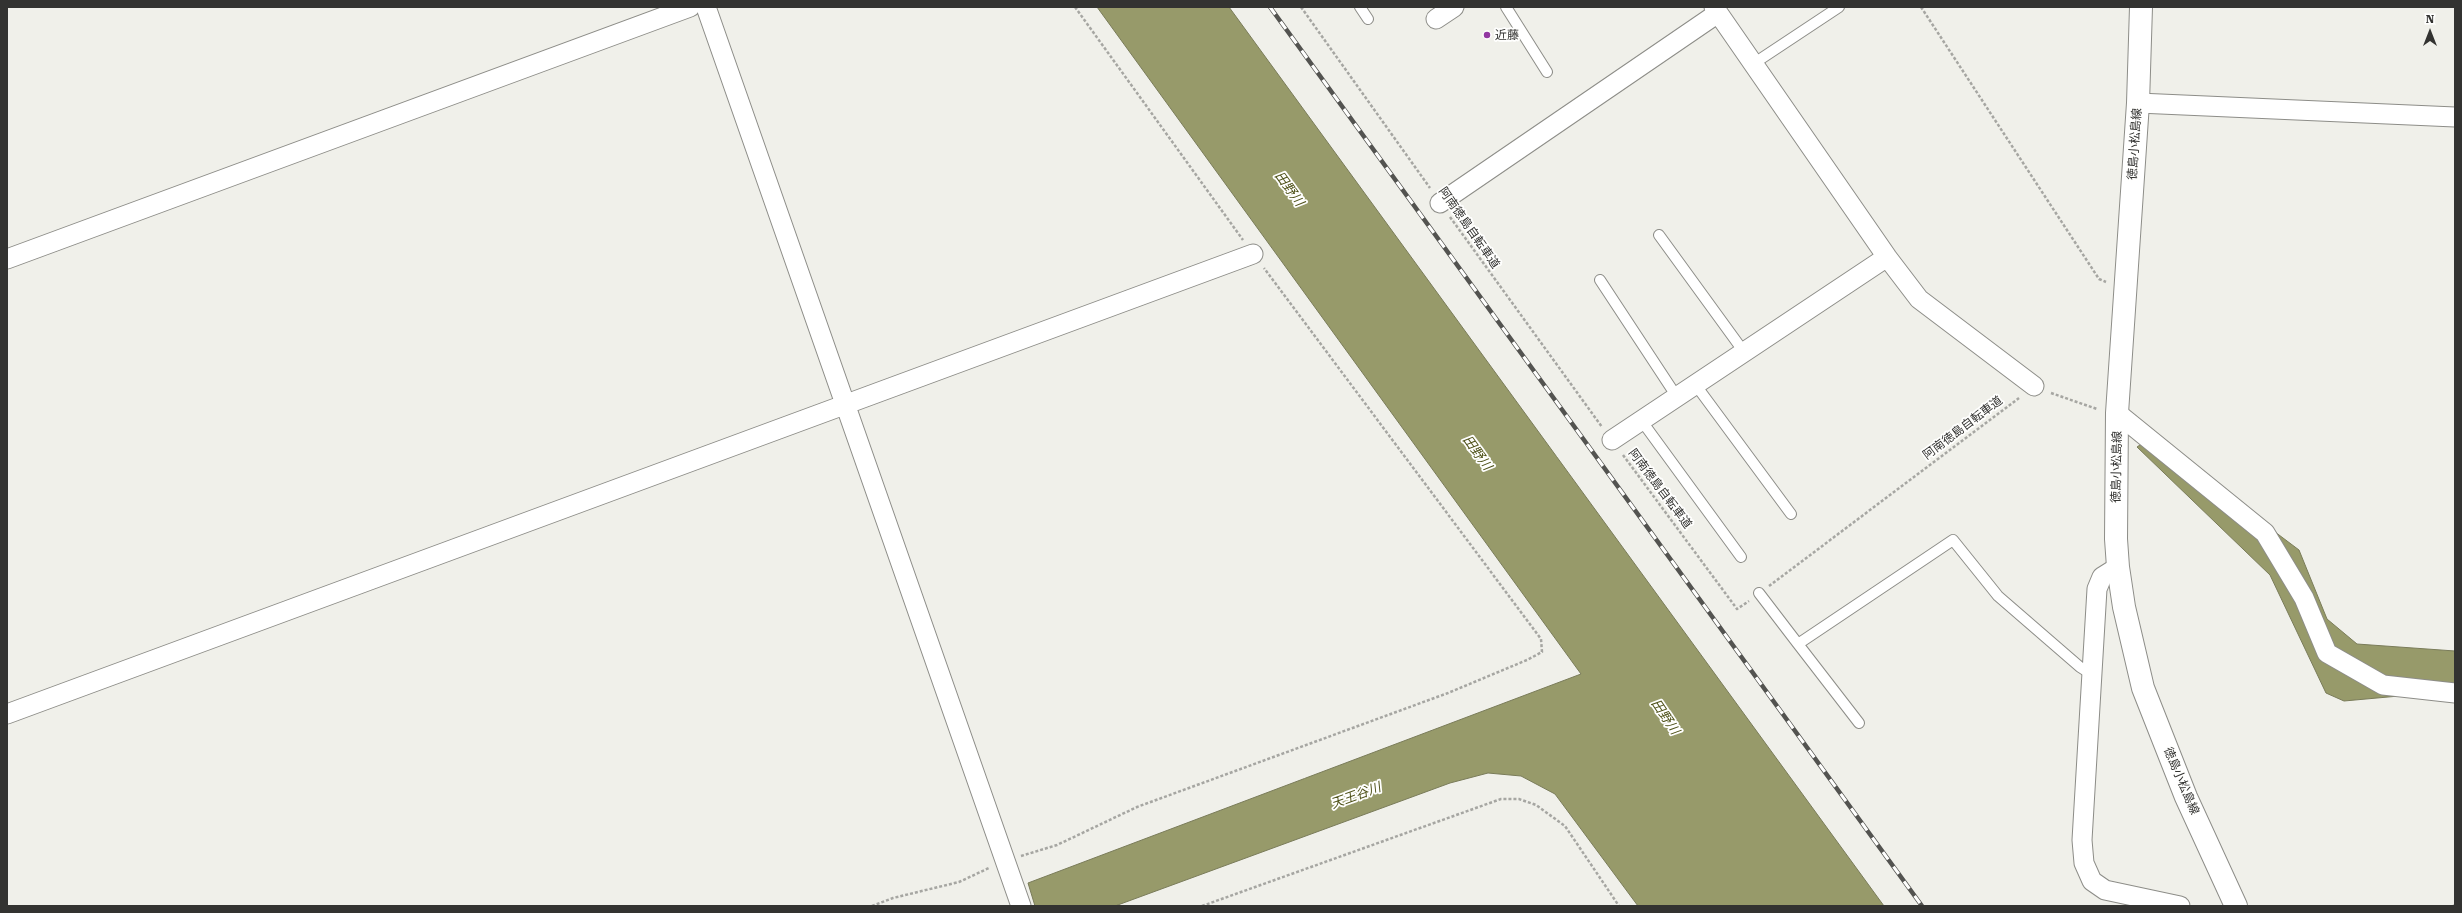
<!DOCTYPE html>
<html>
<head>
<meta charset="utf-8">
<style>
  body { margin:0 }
  #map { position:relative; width:2462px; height:913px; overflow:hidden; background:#f0f0ea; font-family:"Roboto Serif",serif }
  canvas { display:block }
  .frame { position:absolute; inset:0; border:8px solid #333331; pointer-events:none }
  .north { position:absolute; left:2410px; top:12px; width:40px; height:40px; -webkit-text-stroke:3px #fffffe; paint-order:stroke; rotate:0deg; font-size:11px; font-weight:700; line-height:16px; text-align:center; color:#333331 }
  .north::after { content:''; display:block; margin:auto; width:14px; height:18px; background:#333331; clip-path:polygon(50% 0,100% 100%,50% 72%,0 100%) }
</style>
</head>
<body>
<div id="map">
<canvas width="2462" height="913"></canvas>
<div class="frame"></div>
<div class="north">N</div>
</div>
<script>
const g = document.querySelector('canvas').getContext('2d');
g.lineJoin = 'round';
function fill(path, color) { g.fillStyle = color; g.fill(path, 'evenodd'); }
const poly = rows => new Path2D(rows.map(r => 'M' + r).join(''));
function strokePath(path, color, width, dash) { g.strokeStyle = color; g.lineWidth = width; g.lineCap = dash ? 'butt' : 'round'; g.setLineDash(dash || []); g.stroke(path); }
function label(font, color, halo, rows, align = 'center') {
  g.font = font + ' "Roboto Serif","Noto Sans JP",serif'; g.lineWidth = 3.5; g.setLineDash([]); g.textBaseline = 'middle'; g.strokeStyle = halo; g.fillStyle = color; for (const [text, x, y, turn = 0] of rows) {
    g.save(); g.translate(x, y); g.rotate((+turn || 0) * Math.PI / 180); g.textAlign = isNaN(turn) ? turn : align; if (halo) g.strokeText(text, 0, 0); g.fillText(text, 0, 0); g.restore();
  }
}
const water = poly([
  [1097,7,1229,7,1884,906,1638,906,1555,794,1521,776,1488,773,1450,783,1115,906,1035,906,1028,883,1581,674,1097,7],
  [2150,438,2299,550,2327,619,2357,644,2455,651,2455,698,2399,696,2344,701,2326,693,2270,575,2137,447,2150,438]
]);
fill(water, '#979a6a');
strokePath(water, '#797b59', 1);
const service = poly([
  [1360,7,1368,19],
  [1506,7,1547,72],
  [1753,64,1839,7],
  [1659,235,1744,352],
  [1600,280,1677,397],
  [1695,384,1791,514],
  [1641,420,1741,557],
  [1759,593,1798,644,1953,540,1998,596,2080,667,2091,674],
  [1798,644,1859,723]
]);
const minor = poly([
  [706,7,1021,906],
  [1714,7,1887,257,1919,299,2034,386],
  [1436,19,1454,7],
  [2138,103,2455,117],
  [1440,203,1718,13],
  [7,259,690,7],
  [2117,413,2265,533,2304,598,2327,653,2383,685,2455,693],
  [1612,440,1887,257],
  [2118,567,2102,577,2097,589,2082,840,2084,863,2092,881,2105,890,2180,906],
  [7,714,1253,254]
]);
const secondary = poly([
  [2141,7,2138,103,2117,413,2116,539,2118,567,2124,607,2143,688,2186,797,2236,906]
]);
strokePath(service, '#8d8d88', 12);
strokePath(minor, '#8d8d88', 21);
strokePath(secondary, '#8d8d88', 24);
strokePath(poly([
  [1075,7,1243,240],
  [1301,7,1430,188],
  [1921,7,2099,279,2106,282],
  [1450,217,1602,427],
  [2051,393,2097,409],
  [1623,455,1737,609,1749,601],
  [1769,586,2019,398],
  [1021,856,1057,845,1137,807,1448,693,1527,660,1542,652,1541,639,1264,268],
  [872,906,893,898,959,882,989,868],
  [1202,906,1501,799,1519,799,1536,805,1565,826,1619,906],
  [2453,906,2455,905]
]), '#a6a6a2', 2.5, [3, 2]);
strokePath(service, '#fff', 10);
strokePath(minor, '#fff', 19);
strokePath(secondary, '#fff', 22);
const rail = poly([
  [1270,7,1922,906]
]);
strokePath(rail, '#535350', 4.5);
strokePath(rail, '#fffffe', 3, [9]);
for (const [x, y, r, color] of [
  [1487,35,4,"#9338a2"]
]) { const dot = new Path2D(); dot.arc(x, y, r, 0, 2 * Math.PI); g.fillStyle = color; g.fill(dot); strokePath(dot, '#fffffe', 1.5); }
label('12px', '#333331', '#fffffe', [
  ["近藤",1495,35]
], 'left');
label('12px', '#333331', '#fffffe', [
  ["徳島小松島線",2135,144,-86],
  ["阿南徳島自転車道",1469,228,55],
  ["阿南徳島自転車道",1963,428,-37],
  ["徳島小松島線",2117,467,-89],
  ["阿南徳島自転車道",1660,489,53],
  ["徳島小松島線",2181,781,67]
]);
label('italic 13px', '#4f5219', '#fffffe', [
  ["田野川",1289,189,54],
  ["田野川",1477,453,54],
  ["田野川",1665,717,56],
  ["天王谷川",1356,796,-20]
]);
</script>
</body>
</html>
